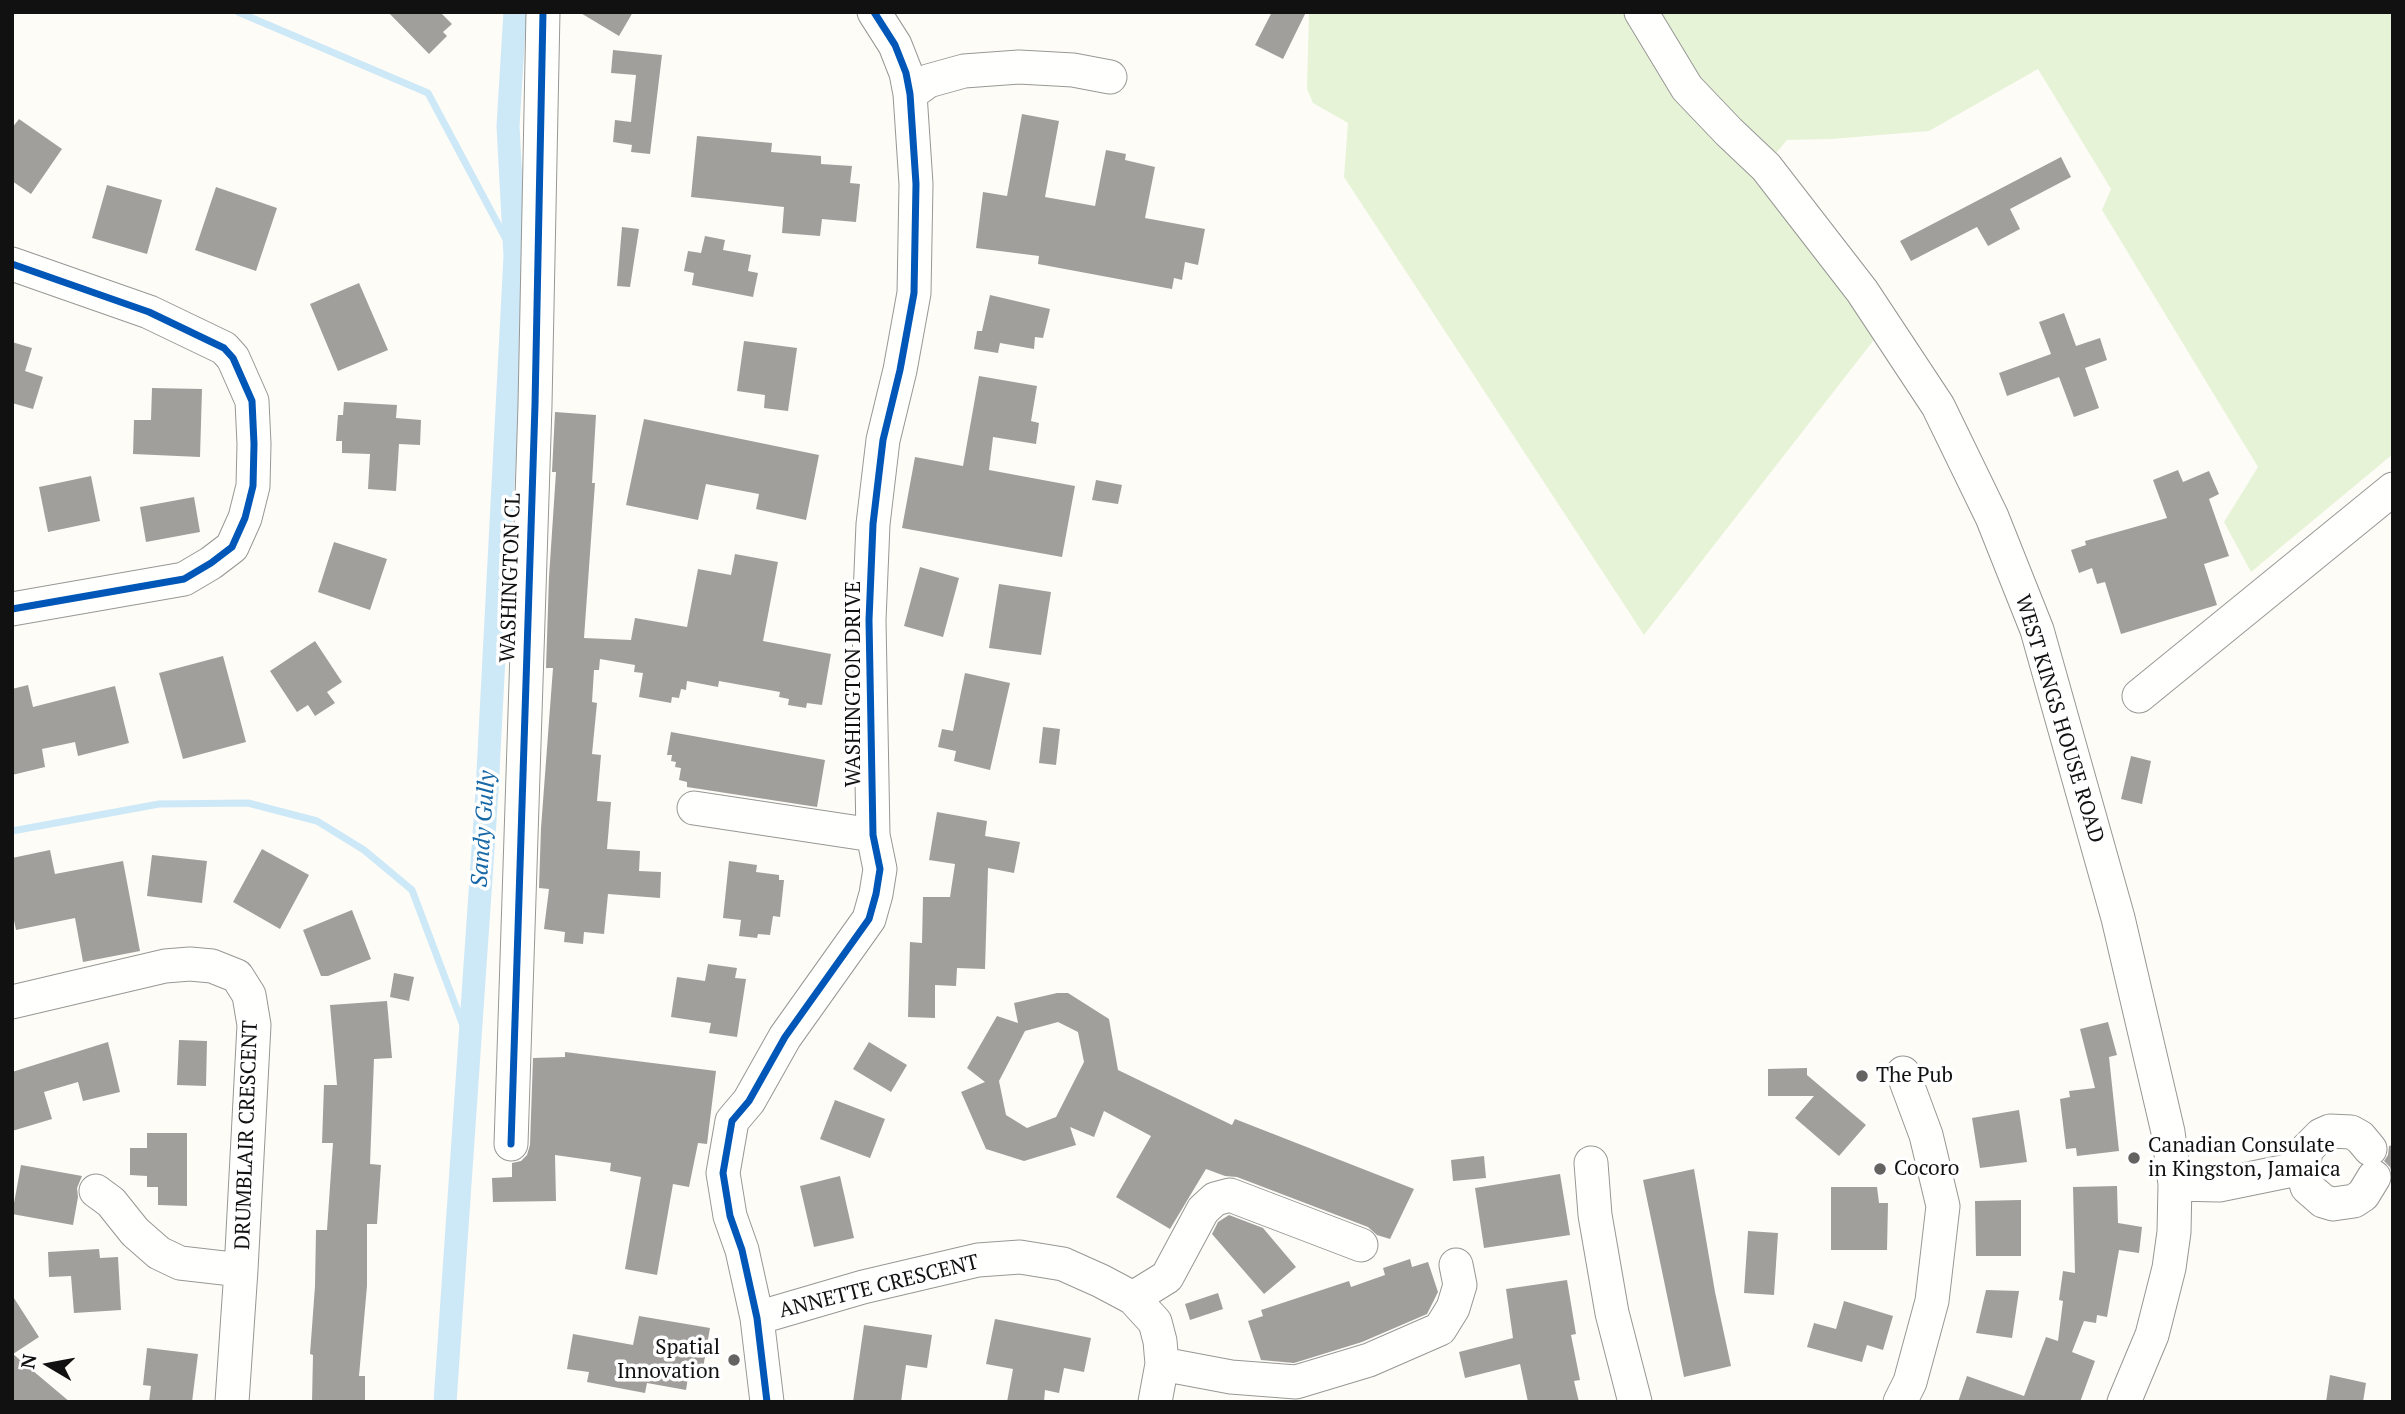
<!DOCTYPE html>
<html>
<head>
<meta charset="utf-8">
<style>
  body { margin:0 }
  #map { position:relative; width:2405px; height:1414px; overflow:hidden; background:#fdfcf7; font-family:"PT Serif",serif }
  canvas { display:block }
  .frame { position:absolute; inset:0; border:14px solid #111; pointer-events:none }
  .north { position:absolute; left:14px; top:1330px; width:70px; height:70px; -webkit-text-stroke:5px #fff; paint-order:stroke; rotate:280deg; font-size:19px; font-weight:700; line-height:28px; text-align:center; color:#111 }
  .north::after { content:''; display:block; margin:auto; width:24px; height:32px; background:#111; clip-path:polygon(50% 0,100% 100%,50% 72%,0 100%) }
</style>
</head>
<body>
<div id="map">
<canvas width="2405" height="1414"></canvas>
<div class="frame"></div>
<div class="north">N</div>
</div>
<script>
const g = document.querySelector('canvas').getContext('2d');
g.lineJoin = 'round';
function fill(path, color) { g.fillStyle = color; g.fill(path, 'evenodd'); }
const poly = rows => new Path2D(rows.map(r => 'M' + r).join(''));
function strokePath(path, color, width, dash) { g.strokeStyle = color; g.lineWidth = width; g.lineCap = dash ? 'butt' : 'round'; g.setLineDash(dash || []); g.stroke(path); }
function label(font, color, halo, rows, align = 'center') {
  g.font = font + ' "PT Serif",serif'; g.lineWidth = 7; g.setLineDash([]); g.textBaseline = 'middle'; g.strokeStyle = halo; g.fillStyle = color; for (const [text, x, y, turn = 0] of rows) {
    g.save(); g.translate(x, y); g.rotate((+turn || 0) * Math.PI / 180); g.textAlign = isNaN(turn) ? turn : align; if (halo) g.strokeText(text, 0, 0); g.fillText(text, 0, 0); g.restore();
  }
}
fill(poly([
  [1335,12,2393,12,2393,454,2251,572,2224,522,2258,467,2102,210,2111,189,2038,69,1929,131,1831,139,1787,140,1758,175,1884,327,1644,635,1344,177,1348,123,1313,103,1307,89,1309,14]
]), '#e7f3d7');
strokePath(poly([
  [238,12,428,93,515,256],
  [12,831,159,804,248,803,317,821,364,850,412,890,470,1044]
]), '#cde8f7', 7);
strokePath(poly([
  [445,1402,487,791,515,256,508,126,515,12]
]), '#cde8f7', 23);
fill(poly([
  [388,12,440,12,452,24,443,32,447,36,429,54],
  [579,12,633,12,619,36],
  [1272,12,1306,12,1283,59,1255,45],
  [613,50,662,55,650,154,631,152,632,145,613,142,615,120,631,122,636,75,611,73],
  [1022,114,1059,121,1045,197,1095,206,1106,150,1126,154,1125,160,1155,167,1145,218,1205,229,1198,265,1185,262,1182,280,1174,278,1172,289,1038,264,1039,256,976,248,983,192,1007,196],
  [19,119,62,149,31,194,12,181,12,128],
  [697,136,772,143,771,152,821,156,821,164,852,166,850,183,860,184,856,222,822,219,820,236,782,233,784,207,691,197],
  [2061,157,2071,177,2010,209,2020,229,1988,246,1977,227,1911,261,1900,241],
  [107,185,162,200,147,254,92,238],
  [216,187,277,208,256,271,195,250],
  [622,227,639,229,630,287,617,286],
  [705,236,725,240,723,250,751,255,748,271,758,273,753,297,692,285,694,273,684,271,688,251,701,253],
  [359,283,388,350,338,371,310,304],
  [990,295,1050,309,1043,338,1035,337,1034,349,1000,343,998,353,974,349,977,331,982,331],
  [2064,313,2076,346,2100,338,2107,360,2085,368,2099,408,2074,417,2059,377,2007,396,1999,373,2051,354,2039,322],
  [744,341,797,348,788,411,764,408,765,395,737,391],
  [12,342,32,348,25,371,43,377,33,409,12,403],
  [979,376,1037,386,1031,421,1039,423,1036,444,993,437,989,470,1075,486,1062,557,902,528,915,457,963,466],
  [152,388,202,389,200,457,133,454,134,420,151,420],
  [344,402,397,405,396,418,421,420,420,445,399,444,396,491,368,489,370,454,342,453,342,441,336,441,338,415,343,415],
  [555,412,596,415,592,483,595,483,584,638,631,640,635,618,687,627,698,569,731,575,735,554,778,562,763,641,831,654,822,705,807,703,806,708,788,705,789,699,779,697,780,692,719,681,718,687,687,681,686,690,681,689,679,698,672,697,671,703,639,697,643,673,634,672,635,665,600,659,599,670,594,670,592,702,597,703,592,754,601,755,597,801,611,802,607,849,640,851,639,871,661,872,660,898,608,894,604,934,584,932,583,944,564,942,565,932,544,929,549,889,539,888,541,828,553,668,546,668,549,577,556,472,552,472],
  [644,419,819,455,806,520,756,509,759,494,706,484,698,520,626,505],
  [2178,470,2183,482,2209,471,2219,494,2209,499,2229,556,2204,564,2217,605,2121,634,2105,582,2097,584,2092,568,2079,573,2071,550,2086,545,2085,541,2167,518,2153,480],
  [91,476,100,521,48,532,39,487],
  [1096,480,1122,485,1118,504,1092,500],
  [194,497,200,532,146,542,140,507],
  [334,542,387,559,370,610,318,592],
  [920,567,959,578,943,637,904,626],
  [999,584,1051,592,1041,655,989,648],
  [315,641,342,682,327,692,335,703,315,716,308,705,297,712,270,671],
  [223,656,246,742,183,759,159,673],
  [965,673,1010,683,990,770,954,761,956,751,938,747,942,729,953,731],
  [28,685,33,707,115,686,129,743,78,756,75,742,42,749,45,767,12,775,12,689],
  [1043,727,1060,729,1056,765,1039,763],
  [671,732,825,760,817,807,687,787,687,782,679,780,681,768,675,767,676,762,671,761,672,755,667,755],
  [2131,756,2151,761,2142,804,2121,799],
  [937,812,987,821,985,836,1020,842,1014,873,988,868,985,969,957,968,956,986,935,985,935,1018,908,1017,910,942,922,943,923,897,950,897,955,864,929,860],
  [262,849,309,875,280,929,233,902],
  [50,850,55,874,123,861,140,951,83,962,75,918,16,930,12,911,12,858],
  [152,855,207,861,202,903,147,896],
  [729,861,757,865,756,872,779,875,779,880,784,880,780,917,773,916,770,935,758,934,757,938,739,936,741,920,723,918],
  [352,910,371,959,328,976,321,976,303,930],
  [708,964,737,968,735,978,746,979,737,1037,709,1033,711,1023,671,1017,677,977,705,981],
  [394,973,414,977,409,1001,390,997],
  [1057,993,1068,993,1109,1019,1118,1070,1232,1125,1235,1119,1414,1189,1390,1239,1377,1235,1368,1227,1237,1177,1225,1176,1206,1169,1170,1229,1116,1197,1151,1136,1104,1111,1094,1137,1070,1127,1076,1145,1024,1161,986,1149,961,1092,985,1082,967,1068,997,1016,1018,1023,1014,1003],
  [1058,1022,1078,1032,1084,1062,1056,1117,1027,1128,1006,1115,999,1081,1025,1031],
  [387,1001,392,1058,374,1059,370,1164,381,1165,377,1224,367,1224,367,1286,359,1376,365,1376,365,1402,312,1402,313,1355,310,1354,315,1286,316,1230,327,1230,333,1143,322,1143,324,1085,337,1085,330,1005],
  [2108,1022,2117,1055,2109,1057,2119,1151,2077,1156,2076,1148,2066,1149,2060,1099,2070,1097,2069,1091,2095,1088,2080,1029],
  [179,1040,207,1041,206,1086,177,1085],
  [108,1042,120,1092,83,1101,78,1082,44,1092,52,1119,12,1131,12,1072],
  [869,1042,907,1065,891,1092,853,1069],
  [565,1052,716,1071,707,1144,698,1143,689,1187,673,1184,657,1275,625,1269,641,1177,610,1171,611,1163,555,1155,556,1201,493,1202,492,1178,512,1177,512,1163,521,1161,527,1155,530,1145,533,1058,565,1057],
  [1807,1068,1807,1075,1866,1125,1839,1156,1795,1118,1814,1096,1768,1096,1768,1069],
  [835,1100,885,1119,870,1158,820,1139],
  [2019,1110,2027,1162,1980,1168,1972,1118],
  [147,1133,187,1133,187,1206,158,1205,158,1187,147,1187,147,1176,130,1175,130,1148,147,1148],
  [2393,1145,2393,1174,2392,1174,2390,1167,2384,1161,2388,1155,2389,1146],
  [1484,1156,1486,1178,1453,1181,1451,1160],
  [21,1165,82,1176,77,1188,78,1197,73,1225,12,1214],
  [1694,1169,1715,1292,1731,1366,1684,1377,1643,1180],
  [1560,1174,1570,1235,1484,1248,1475,1188],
  [840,1176,854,1238,814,1247,800,1186],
  [2117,1186,2118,1223,2142,1227,2139,1253,2119,1250,2107,1317,2097,1315,2096,1323,2084,1321,2072,1352,2095,1361,2080,1402,1958,1402,1967,1376,2024,1396,2046,1337,2058,1341,2063,1301,2059,1300,2063,1271,2075,1273,2073,1187],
  [1831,1187,1877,1187,1879,1203,1888,1203,1887,1250,1831,1250],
  [2021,1200,2021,1256,1976,1256,1975,1201],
  [1229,1215,1263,1228,1296,1267,1264,1294,1212,1234,1218,1222],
  [1748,1231,1778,1233,1774,1295,1744,1293],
  [99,1249,100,1258,118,1257,121,1310,74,1313,71,1276,49,1277,48,1252],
  [1410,1259,1412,1267,1428,1262,1438,1292,1427,1314,1362,1342,1294,1363,1261,1360,1248,1321,1263,1316,1261,1310,1349,1281,1351,1287,1385,1275,1383,1268],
  [1567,1280,1576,1334,1571,1335,1580,1380,1574,1381,1579,1402,1528,1402,1520,1364,1465,1378,1459,1352,1513,1338,1506,1289],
  [1986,1290,2019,1291,2012,1338,1976,1333],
  [1218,1293,1223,1309,1190,1320,1185,1304],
  [12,1295,39,1337,13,1354,70,1402,12,1402],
  [1844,1301,1893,1316,1883,1350,1867,1345,1862,1362,1807,1347,1814,1323,1836,1329],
  [639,1316,710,1328,702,1374,689,1372,686,1390,647,1383,645,1393,587,1382,589,1372,567,1369,573,1334,633,1345],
  [995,1319,1091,1338,1084,1372,1064,1368,1059,1393,1045,1390,1044,1402,1007,1402,1013,1369,986,1364],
  [864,1325,932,1335,927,1368,906,1365,901,1402,853,1402],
  [147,1348,198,1354,192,1402,149,1402,151,1386,143,1385],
  [2330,1375,2366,1383,2363,1402,2326,1402]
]), '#a19f9c');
const minor = poly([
  [1641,12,1687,88,1729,132,1766,167,1862,291,1938,406,1992,517,2037,630,2118,918,2168,1132,2175,1184,2174,1232,2169,1268,2152,1335,2124,1402],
  [910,94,928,81,964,71,1019,67,1073,70,1110,77],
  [12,264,149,312,224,348,233,358,252,401,254,444,253,486,245,518,232,547,211,563,184,579,12,609],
  [2139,696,2393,489],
  [694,808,873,835],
  [12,1002,165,966,190,964,212,966,237,976,249,995,254,1025,241,1270,232,1402],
  [511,1144,535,405,543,12],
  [2370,1149,2360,1137,2351,1132,2330,1131,2321,1135,2307,1149,2302,1168,2307,1187,2323,1201,2333,1204,2354,1201,2363,1195,2374,1177],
  [1591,1163,1595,1215,1612,1313,1635,1402],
  [2175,1184,2219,1185,2302,1168],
  [96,1191,111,1202,135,1232,159,1253,180,1263,241,1270],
  [1133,1298,1167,1277,1203,1210,1215,1199,1230,1195,1361,1245],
  [757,1318,863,1287,978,1260,1020,1257,1063,1264,1101,1281,1133,1298,1155,1322,1160,1341,1162,1364,1155,1402],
  [1162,1364,1231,1377,1296,1382,1369,1360,1440,1329,1453,1308,1460,1285,1456,1265],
  [767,1402,757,1318,742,1250,730,1216,723,1173,732,1121,749,1101,785,1037,869,919,876,894,880,869,873,835,869,620,873,524,883,440,900,370,914,293,916,184,910,94,906,73,895,45,874,12],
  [1900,1402,1910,1382,1932,1301,1943,1206,1926,1135,1903,1073]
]);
strokePath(minor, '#979795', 35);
strokePath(minor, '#fffffe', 33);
strokePath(poly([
  [12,264,149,312,224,348,233,358,252,401,254,444,253,486,245,518,232,547,211,563,184,579,12,609],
  [511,1144,535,405,543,12],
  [767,1402,757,1318,742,1250,730,1216,723,1173,732,1121,749,1101,785,1037,869,919,876,894,880,869,873,835,869,620,873,524,883,440,900,370,914,293,916,184,910,94,906,73,895,45,874,12]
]), '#0057b8', 7);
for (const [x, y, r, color] of [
  [1862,1076,7,"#646362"],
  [2134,1158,7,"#646362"],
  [1880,1169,7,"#646362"],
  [734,1360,7,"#646362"]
]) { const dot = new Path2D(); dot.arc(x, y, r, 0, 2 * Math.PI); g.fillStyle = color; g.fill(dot); strokePath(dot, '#fff', 2.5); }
label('21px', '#111', '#fff', [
  ["WASHINGTON CL",511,578,-88],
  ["WASHINGTON DRIVE",854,684,-90],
  ["WEST KINGS HOUSE ROAD",2059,719,73],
  ["DRUMBLAIR CRESCENT",247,1135,-88],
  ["ANNETTE CRESCENT",879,1287,-14]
]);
label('21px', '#111', '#fff', [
  ["The Pub",1876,1076],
  ["Canadian Consulate",2148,1146],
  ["in Kingston, Jamaica",2148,1170],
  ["Cocoro",1894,1169],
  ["Spatial",720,1348,"right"],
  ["Innovation",720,1372,"right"]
], 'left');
label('italic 23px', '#1768a6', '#fff', [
  ["Sandy Gully",484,829,-86]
]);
</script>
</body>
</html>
